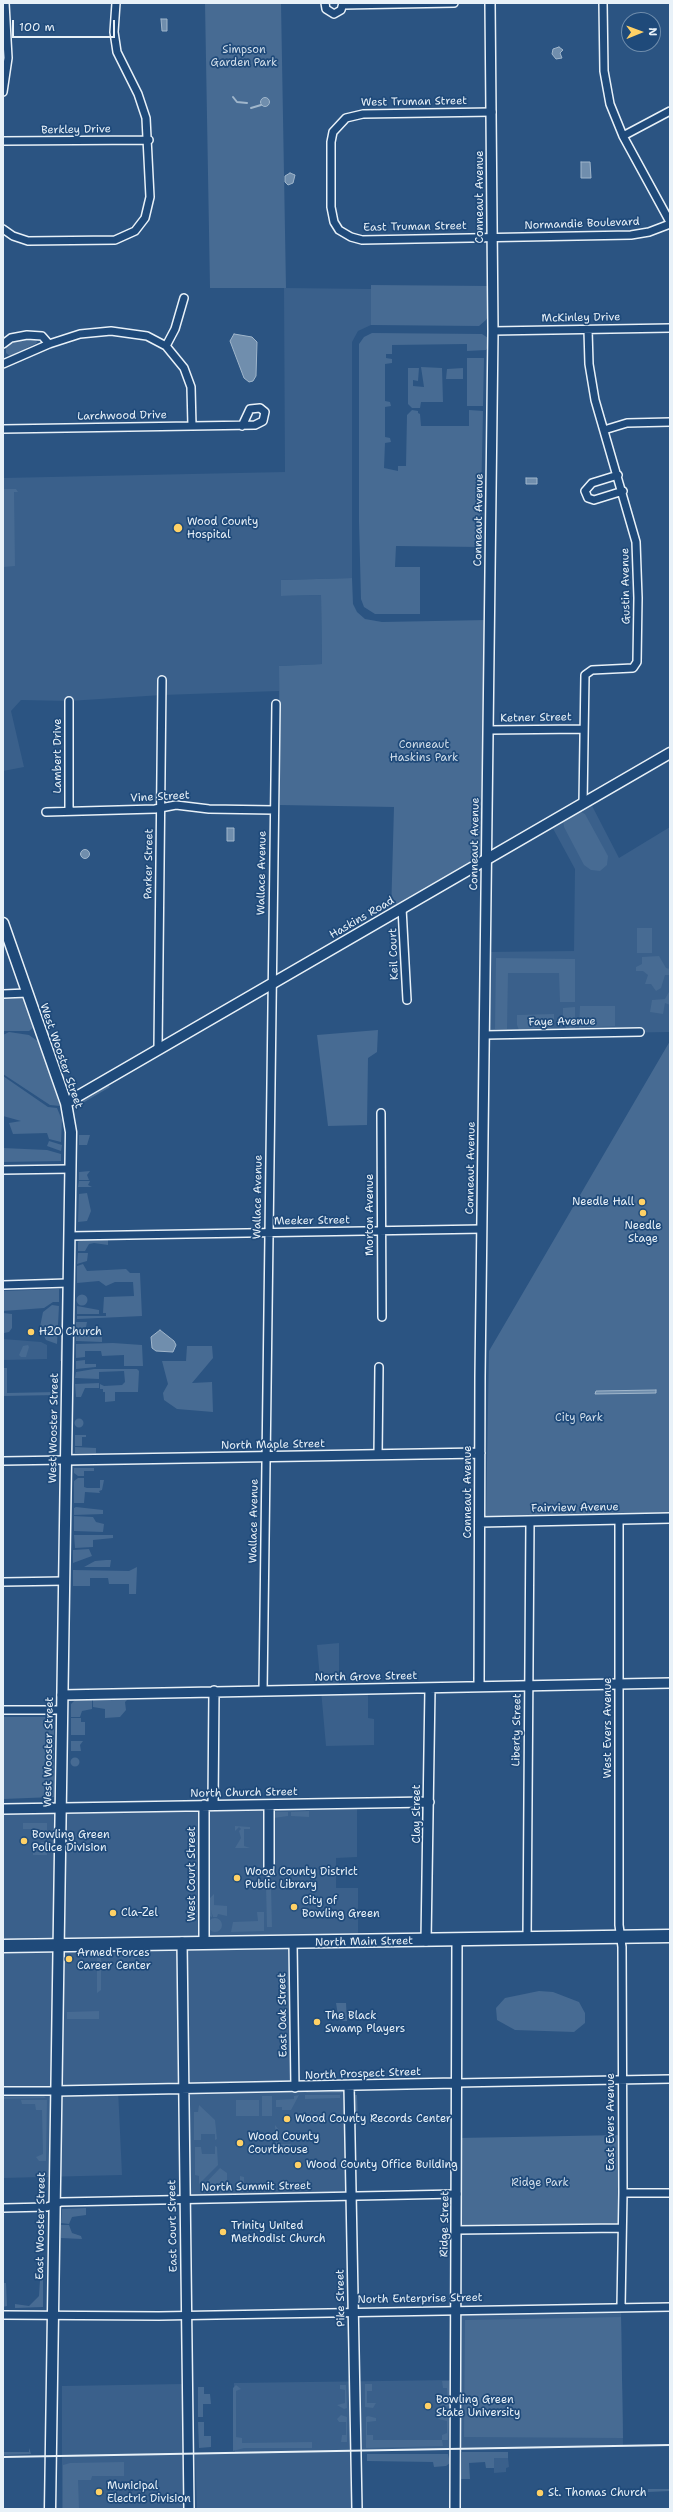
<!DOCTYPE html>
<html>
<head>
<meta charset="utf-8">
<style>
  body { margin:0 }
  #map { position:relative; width:673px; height:2512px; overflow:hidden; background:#2b5482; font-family:"Shantell Sans",sans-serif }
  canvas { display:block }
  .frame { position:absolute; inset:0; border:4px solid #e8f1f8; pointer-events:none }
  .north { position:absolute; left:621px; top:12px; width:40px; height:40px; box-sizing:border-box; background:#1f4a7a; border:1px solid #6f8dac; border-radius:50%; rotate:89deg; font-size:11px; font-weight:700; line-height:16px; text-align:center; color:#e8f1f8 }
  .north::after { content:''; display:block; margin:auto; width:14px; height:18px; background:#ffd166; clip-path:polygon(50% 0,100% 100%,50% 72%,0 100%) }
  .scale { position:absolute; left:12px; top:20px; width:103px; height:18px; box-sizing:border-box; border:2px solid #e8f1f8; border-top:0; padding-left:5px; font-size:12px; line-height:14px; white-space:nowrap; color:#e8f1f8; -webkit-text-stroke:3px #1f4a7a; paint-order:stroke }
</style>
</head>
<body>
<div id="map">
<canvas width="673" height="2512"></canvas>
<div class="frame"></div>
<div class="north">N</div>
<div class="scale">100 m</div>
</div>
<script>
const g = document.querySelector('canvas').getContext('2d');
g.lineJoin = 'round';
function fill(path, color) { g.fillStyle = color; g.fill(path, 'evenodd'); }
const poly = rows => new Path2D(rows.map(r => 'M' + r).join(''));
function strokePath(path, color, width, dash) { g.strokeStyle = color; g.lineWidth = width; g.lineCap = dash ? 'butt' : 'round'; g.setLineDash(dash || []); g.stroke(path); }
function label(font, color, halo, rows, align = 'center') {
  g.font = font + ' "Shantell Sans",sans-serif'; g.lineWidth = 3.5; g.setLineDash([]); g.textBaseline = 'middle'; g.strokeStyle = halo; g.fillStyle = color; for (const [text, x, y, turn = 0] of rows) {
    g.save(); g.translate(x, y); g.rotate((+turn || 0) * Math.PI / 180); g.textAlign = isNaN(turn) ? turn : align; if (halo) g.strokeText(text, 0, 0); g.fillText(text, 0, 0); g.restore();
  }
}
fill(poly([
  [284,288,371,289,371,325,358,331,352,342,352,578,281,580,281,596,321,595,322,664,279,666,279,691,162,695,69,701,21,700,11,711,24,767,3,771,3,478,285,472],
  [589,800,619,858,670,827,670,1032,485,1035,486,952,574,951,575,869,550,823],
  [3,1339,41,1342,47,1345,47,1359,3,1360],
  [339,1643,339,1690,368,1689,368,1718,374,1719,374,1745,326,1746,317,1645],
  [357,1802,357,1857,336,1858,336,1888,358,1888,358,1942,293,1943,295,2087,349,2086,352,2196,184,2199,183,2089,118,2089,122,2175,3,2178,3,1809],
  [621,2307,623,2446,357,2451,357,2509,197,2509,195,2454,235,2452,234,2383,455,2380,456,2310],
  [183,2384,184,2509,62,2509,62,2386],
  [494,2458,508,2458,509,2467,506,2468,506,2472,494,2473]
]), '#3a608b');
fill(poly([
  [205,3,281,3,286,288,210,288],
  [371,285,490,286,490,313,486,320,479,326,371,325],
  [372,333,482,334,488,338,489,345,486,350,467,351,467,344,392,345,392,354,386,354,386,358,392,359,392,363,385,364,385,401,390,402,391,406,385,407,385,437,390,438,391,442,385,443,384,468,398,471,398,466,406,466,407,415,412,410,418,411,418,413,420,414,421,426,469,426,469,410,483,411,480,547,396,546,395,567,420,567,420,614,375,614,364,607,361,599,359,522,359,344,364,337],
  [36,338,37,343,10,356,6,353,6,345,10,341],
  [467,358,484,358,483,406,467,406],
  [421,367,442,368,443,402,421,402,420,408,412,408,408,404,408,368,419,368,418,381,413,380,413,386,424,387],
  [463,368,463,379,446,379,447,369],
  [3,489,16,489,18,492,14,492,15,566,3,567],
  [352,578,353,604,357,612,365,619,382,622,487,620,487,859,391,914,394,807,280,805,279,666,322,664,321,595,281,596,281,580],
  [579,811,585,814,608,856,607,865,600,871,591,870,584,865,564,827,563,820],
  [637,928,652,928,652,953,637,953],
  [659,956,666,968,670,969,670,975,665,975,661,988,656,991,651,984,645,984,648,975,643,971,636,971,636,967,642,964,642,957],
  [496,958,575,959,575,1002,560,1002,559,973,508,973,507,1029,495,1029],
  [670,990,670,1005,665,1003,663,1014,650,1012,652,1000,665,999],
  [18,996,25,999,33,1028,29,1031,3,1031,3,997],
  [580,1006,615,1006,615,1026,579,1028],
  [575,1007,575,1029,566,1029,566,1026,563,1026,563,1008],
  [554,1014,554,1026,550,1028,519,1030,517,1025,517,1015],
  [378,1030,377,1052,368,1058,367,1125,328,1126,317,1035],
  [9,1032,29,1035,39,1042,60,1106,50,1105,3,1074,3,1035],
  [670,1041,670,1513,486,1518,489,1351],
  [3,1076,48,1107,57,1108,62,1120,61,1142,49,1139,47,1133,13,1134,9,1123,21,1121,3,1116],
  [107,1084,110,1087,81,1104,79,1102],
  [79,1135,90,1135,87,1145,79,1145],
  [49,1141,62,1145,61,1151,47,1146],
  [3,1148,47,1150,61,1154,61,1161,3,1162],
  [90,1171,87,1175,89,1180,79,1180,79,1172],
  [79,1181,90,1181,88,1185,92,1187,78,1187],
  [87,1193,91,1211,87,1221,78,1222,79,1194],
  [80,1240,108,1240,108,1245,94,1243,89,1244,85,1251,78,1251,78,1242],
  [78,1253,88,1253,87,1261,77,1264],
  [83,1264,87,1271,126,1269,130,1273,140,1273,142,1316,77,1319,77,1316,106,1316,106,1313,103,1313,104,1297,134,1296,133,1282,115,1282,106,1286,99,1281,77,1283,77,1266],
  [59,1289,59,1302,53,1302,44,1308,3,1311,3,1291],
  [61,1290,62,1361,60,1361,61,1338],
  '76.5 1300a5.5 5.5 0 1 1 11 0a5.5 5.5 0 1 1-11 0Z',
  [52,1305,59,1306,57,1344,46,1340,40,1327,43,1312],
  [77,1306,99,1310,99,1314,77,1314],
  [3,1313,12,1314,12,1328,9,1332,4,1333],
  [76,1322,87,1322,86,1327,76,1331],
  [83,1329,90,1337,102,1337,102,1342,76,1341,76,1332],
  [113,1343,142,1345,143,1366,124,1366,124,1355,102,1356,101,1351,85,1351,85,1357,76,1358,76,1344],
  [28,1345,29,1347,26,1357,21,1357,19,1355,23,1346],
  [187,1346,212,1346,213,1358,192,1383,212,1382,213,1412,177,1409,164,1400,163,1393,168,1384,162,1361,186,1361],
  [85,1360,85,1364,96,1364,96,1367,76,1369,76,1361],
  [3,1368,7,1368,7,1393,57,1392,57,1395,3,1396],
  [94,1369,137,1369,139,1371,138,1392,115,1392,115,1401,105,1402,105,1392,103,1392,103,1389,100,1389,100,1384,104,1386,122,1385,125,1382,124,1371,99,1372,99,1379,75,1378,76,1372],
  [99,1383,99,1388,85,1388,81,1397,76,1397,75,1384],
  '74.5 1423a4.5 4.5 0 1 1 9 0a4.5 4.5 0 1 1-9 0Z',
  [75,1435,86,1435,86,1437,82,1437,82,1446,75,1446],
  [75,1447,96,1448,96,1453,75,1453],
  [74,1468,94,1468,94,1471,84,1471,84,1476,78,1476,74,1473],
  [78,1478,84,1478,84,1487,87,1488,100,1488,100,1480,104,1480,102,1490,99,1491,100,1493,85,1492,84,1503,74,1503,74,1481],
  [76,1507,103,1510,103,1514,74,1515,74,1508],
  [74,1516,93,1517,96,1522,104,1524,103,1532,74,1531],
  [74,1535,113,1535,113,1538,93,1540,93,1547,75,1548],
  [89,1549,92,1556,73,1563,73,1550],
  [106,1560,111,1560,110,1567,84,1567,95,1561],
  [137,1567,136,1594,129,1594,129,1584,109,1584,108,1578,90,1578,90,1586,73,1586,73,1570,129,1571],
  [128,1699,125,1702,126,1710,120,1717,105,1718,105,1709,93,1707,93,1700],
  [75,1700,92,1700,92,1709,82,1711,80,1717,71,1717,71,1704],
  [3,1717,54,1717,54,1797,3,1799],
  [71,1718,81,1718,81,1722,85,1722,85,1735,71,1735],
  [71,1741,83,1741,80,1745,81,1751,71,1751],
  '70.5 1762a4.5 4.5 0 1 1 9 0a4.5 4.5 0 1 1-9 0Z',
  [309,1811,309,1817,291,1816,291,1812],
  [274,1812,288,1812,288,1816,274,1818],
  [23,1823,47,1823,47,1838,41,1838,40,1829,23,1829],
  [235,1826,250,1827,250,1829,244,1829,244,1846,250,1848,235,1848,241,1838,239,1831,241,1829,239,1827,235,1831],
  [41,1842,47,1842,47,1855,33,1855,33,1852,40,1852],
  [266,1886,271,1886,272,1927,267,1927],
  [214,1894,214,1905,227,1906,227,1916,218,1914,217,1917,213,1917,211,1910,212,1917,209,1916,209,1899],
  [257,1912,264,1912,264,1931,231,1932,233,1922,258,1921],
  '208 1925a7 7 0 1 1 14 0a7 7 0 1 1-14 0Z',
  [101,1955,101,1990,97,1993,97,1957],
  [539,1991,553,1992,579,2002,585,2013,585,2023,574,2032,515,2030,497,2020,496,2008,505,1998],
  [336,2003,346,2003,347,2021,339,2021],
  [99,2011,99,2019,67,2019,67,2012],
  [309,2091,339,2091,344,2093,305,2093],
  [299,2095,291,2110,282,2110,282,2107,276,2107,276,2100,294,2099,294,2096],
  [305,2095,340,2095,340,2098,305,2099],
  [354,2095,357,2095,358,2123,354,2126],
  [44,2096,46,2098,3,2099,3,2097],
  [262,2096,272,2096,272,2116,262,2116],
  [21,2100,47,2100,46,2161,39,2161,36,2157,43,2154,42,2110,36,2110,35,2104,22,2104],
  [236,2100,259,2100,259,2116,236,2116],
  [199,2105,215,2120,217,2139,215,2140,215,2134,201,2134,201,2140,194,2140,194,2112,198,2112],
  [275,2125,279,2130,280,2144,291,2144,292,2151,276,2151],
  [623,2135,622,2228,457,2230,457,2138],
  [215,2146,217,2147,218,2165,199,2184,199,2176,195,2175,195,2147,201,2147,202,2154,215,2154],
  [220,2168,227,2173,227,2186,201,2188],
  [240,2176,244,2177,244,2185,251,2184,253,2189,240,2189],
  [86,2208,86,2215,72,2217,69,2224,61,2223,62,2209],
  [61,2225,69,2225,72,2233,81,2236,82,2239,61,2238],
  [41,2264,43,2266,43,2307,15,2308,15,2304,29,2306,39,2296],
  [3,2283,6,2283,7,2306,3,2307],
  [621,2317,623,2438,464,2437,465,2320],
  [442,2381,449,2381,449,2406,445,2407,438,2405,440,2401,448,2401,447,2388,443,2388],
  [365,2384,372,2384,372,2391,367,2391,367,2403,376,2403,373,2408,365,2407],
  [236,2385,241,2389,236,2391,236,2437,242,2438,242,2443,312,2442,312,2448,244,2448,233,2451,233,2388],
  [340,2385,346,2385,347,2408,344,2409,337,2405,345,2403,345,2390,340,2389],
  [198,2387,204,2387,204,2394,210,2394,211,2404,203,2404,203,2417,198,2417],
  [447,2414,449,2415,448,2440,442,2440,443,2446,366,2448,366,2417,368,2416,376,2418,376,2421,367,2422,367,2435,373,2435,373,2440,442,2440,442,2435,447,2433,447,2421,438,2419,441,2415],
  [341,2415,347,2417,347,2442,341,2442,342,2435,346,2435,346,2422,339,2422,337,2419],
  [198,2422,204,2422,204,2436,211,2436,211,2447,199,2448],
  [29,2448,31,2454,3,2455,3,2452,29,2452],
  [462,2452,508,2452,508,2458,494,2458,494,2468,486,2468,485,2462,469,2463,470,2479,461,2479],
  [367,2454,448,2454,450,2463,446,2466,434,2467,433,2462,367,2461],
  [124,2462,124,2476,92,2476,91,2480,78,2480,79,2509,63,2508,63,2465,70,2463],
  [648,2489,670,2489,670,2491,648,2492]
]), '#476b93');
const water = poly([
  [161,19,167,19,167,31,162,31,161,19],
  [559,47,563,50,560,53,562,58,556,59,552,54,553,49,559,47],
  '260.5 102a4.5 4.5 0 1 1 9 0a4.5 4.5 0 1 1-9 0Z',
  [581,162,590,162,591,178,581,178,581,162],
  [290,173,295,175,293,183,288,185,285,182,285,176,290,173],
  [234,334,252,337,257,342,256,376,253,381,249,382,244,378,230,341,234,334],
  [526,478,537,478,537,484,526,484,526,478],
  [227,828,234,828,234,841,227,841,227,828],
  '80.5 854a4.5 4.5 0 1 1 9 0a4.5 4.5 0 1 1-9 0Z',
  [160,1330,174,1341,176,1345,173,1352,156,1351,152,1348,151,1337,160,1330],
  [656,1390,656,1393,595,1394,596,1391,656,1390]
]);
fill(water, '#708ead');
strokePath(water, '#a0b6cb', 1);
strokePath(poly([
  [233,97,237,102,247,103],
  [251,108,261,105]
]), '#a0b6cb', 2);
const minor = poly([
  [325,3,326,9,334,14,341,10,343,3],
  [603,3,604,71,610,104,623,136,670,222],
  [343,5,454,3],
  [3,92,8,58,5,3],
  [492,112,363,114,346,118,333,132,331,142,331,207,334,222,339,230,351,237,362,240,631,235,649,232,670,224],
  [623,136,670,111],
  [3,141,149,140],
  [3,229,13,236,28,241,115,240,135,231,145,218,150,197,146,118,138,94,117,52,114,32,116,3],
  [493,331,670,328],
  [3,344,11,338,27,335,42,336,49,344],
  [166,346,175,329,184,298],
  [3,364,49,344,80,334,111,331,147,336,166,346,184,368,191,387,192,426],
  [3,429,255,425,263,421,265,412,260,408,250,409,242,426],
  [604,430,627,423,670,422],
  [618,475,592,483,585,491,588,498,594,500,623,491],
  [489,730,583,729],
  [583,804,585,675,592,670,633,668,637,662,638,598,636,542,595,400,589,364,588,330],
  [69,811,69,701],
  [46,812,155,809,176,805,209,809,274,810],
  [402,908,407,1000],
  [3,994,27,993],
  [485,1035,640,1032],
  [158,1048,162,680],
  [381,1113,382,1317],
  [3,1170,70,1169],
  [69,1236,482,1229],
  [3,1285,68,1283],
  [378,1455,379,1367],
  [3,1461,65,1460],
  [619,1519,619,1925,622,1947,623,2193,621,2307],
  [3,1582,64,1581],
  [263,1691,276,704],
  [3,1710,61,1710],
  [527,1938,530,1521],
  [293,1943,295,2088],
  [456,2083,670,2079],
  [3,2091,56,2091],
  [623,2193,670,2193],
  [3,2208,47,2207,61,2202,457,2194],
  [457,2230,622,2228],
  [3,2315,159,2316,670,2307]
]);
const tertiary = poly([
  [65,1460,480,1453],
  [480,1522,670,1518],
  [479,1686,480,1376,493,331,490,3],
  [62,1695,670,1683],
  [213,1805,214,1691],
  [3,1809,429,1802],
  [269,1871,269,1805],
  [426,1941,430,1688],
  [182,1942,189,2509],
  [204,1942,204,1805],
  [349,2086,357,2509],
  [56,2091,456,2083],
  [455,2509,457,1940]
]);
const secondary = poly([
  [3,923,66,1103,71,1132,50,2509],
  [66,1103,670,753]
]);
const primary = poly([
  [3,1946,670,1936]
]);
strokePath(minor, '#e8f1f8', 10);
strokePath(tertiary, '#e8f1f8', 12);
strokePath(secondary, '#e8f1f8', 13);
strokePath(primary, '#e8f1f8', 15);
strokePath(minor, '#1f4a7a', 7);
strokePath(tertiary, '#1f4a7a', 9);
strokePath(secondary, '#1f4a7a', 10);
strokePath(primary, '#1f4a7a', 12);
strokePath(poly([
  [3,2457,670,2445]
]), '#e8f1f8', 2);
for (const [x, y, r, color] of [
  [178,528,5,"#ffd166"],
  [642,1202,4,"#ffd166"],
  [643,1213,4,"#ffd166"],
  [31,1332,4,"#ffd166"],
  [24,1841,4,"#ffd166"],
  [237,1878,4,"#ffd166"],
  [294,1907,4,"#ffd166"],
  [113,1913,4,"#ffd166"],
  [69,1959,4,"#ffd166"],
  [317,2022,4,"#ffd166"],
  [287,2119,4,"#ffd166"],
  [240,2143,4,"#ffd166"],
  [298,2165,4,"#ffd166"],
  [223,2232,4,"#ffd166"],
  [428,2406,4,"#ffd166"],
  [99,2492,4,"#ffd166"],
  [540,2493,4,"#ffd166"]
]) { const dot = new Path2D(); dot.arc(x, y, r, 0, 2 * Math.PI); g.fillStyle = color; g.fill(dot); strokePath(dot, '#1f4a7a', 1.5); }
label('11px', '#d0dde9', '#1f4a7a', [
  ["Simpson",244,50],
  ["Garden Park",244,63],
  ["Conneaut",424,745],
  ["Haskins Park",424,758],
  ["City Park",579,1418],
  ["Ridge Park",540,2183]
]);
label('11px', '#e8f1f8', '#1f4a7a', [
  ["West Truman Street",414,102,-1],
  ["Berkley Drive",76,130,-1],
  ["Conneaut Avenue",480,197,-90],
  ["Normandie Boulevard",582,224,-2],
  ["East Truman Street",415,227,-1],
  ["McKinley Drive",581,318,-1],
  ["Larchwood Drive",122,416,-1],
  ["Conneaut Avenue",479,520,-89],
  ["Gustin Avenue",626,586,-91],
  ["Ketner Street",536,718,-1],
  ["Lambert Drive",58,756,-90],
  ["Vine Street",160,797,-3],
  ["Conneaut Avenue",475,844,-89],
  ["Parker Street",149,864,-89],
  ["Wallace Avenue",262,873,-89],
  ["Haskins Road",362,918,-30],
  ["Keil Court",394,954,-92],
  ["Faye Avenue",562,1022,-1],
  ["West Wooster Street",61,1056,71],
  ["Conneaut Avenue",471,1168,-89],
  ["Wallace Avenue",258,1197,-89],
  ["Morton Avenue",370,1215,-90],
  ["Meeker Street",312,1221,-1],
  ["West Wooster Street",54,1428,-89],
  ["North Maple Street",273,1445,-1],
  ["Conneaut Avenue",468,1492,-90],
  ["Fairview Avenue",575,1508,-1],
  ["Wallace Avenue",254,1521,-89],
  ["North Grove Street",366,1677,-1],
  ["West Evers Avenue",608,1728,-90],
  ["Liberty Street",517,1730,-89],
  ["West Wooster Street",49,1752,-89],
  ["North Church Street",244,1793,-1],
  ["Clay Street",417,1814,-90],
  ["West Court Street",192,1874,-90],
  ["North Main Street",364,1942,-1],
  ["East Oak Street",283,2015,-91],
  ["North Prospect Street",363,2074,-2],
  ["East Evers Avenue",611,2122,-90],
  ["North Summit Street",256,2187,-1],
  ["Ridge Street",445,2224,-89],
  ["East Wooster Street",41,2226,-89],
  ["East Court Street",173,2226,-91],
  ["Pike Street",341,2298,-91],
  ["North Enterprise Street",420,2299,-1]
]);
label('11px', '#e8f1f8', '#1f4a7a', [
  ["Wood County",187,522],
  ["Hospital",187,535],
  ["Needle Hall",634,1202,"right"],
  ["Needle",643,1226,"center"],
  ["Stage",643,1239,"center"],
  ["H2O Church",39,1332],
  ["Bowling Green",32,1835],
  ["Police Division",32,1848],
  ["Wood County District",245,1872],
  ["Public Library",245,1885],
  ["City of",302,1901],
  ["Bowling Green",302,1914],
  ["Cla-Zel",121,1913],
  ["Armed Forces",77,1953],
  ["Career Center",77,1966],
  ["The Black",325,2016],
  ["Swamp Players",325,2029],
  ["Wood County Records Center",295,2119],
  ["Wood County",248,2137],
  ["Courthouse",248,2150],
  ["Wood County Office Building",306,2165],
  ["Trinity United",231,2226],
  ["Methodist Church",231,2239],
  ["Bowling Green",436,2400],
  ["State University",436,2413],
  ["Municipal",107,2486],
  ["Electric Division",107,2499],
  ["St. Thomas Church",548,2493]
], 'left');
</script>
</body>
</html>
